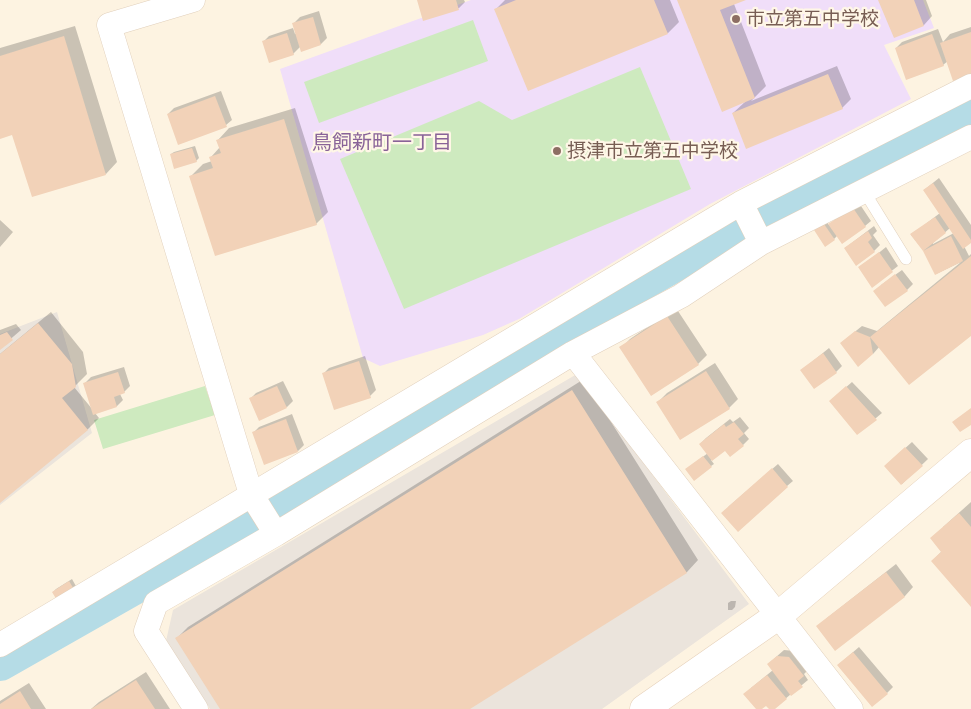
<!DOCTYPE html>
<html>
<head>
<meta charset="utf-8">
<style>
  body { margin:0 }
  canvas { display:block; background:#fdf3e1 }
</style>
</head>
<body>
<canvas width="971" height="709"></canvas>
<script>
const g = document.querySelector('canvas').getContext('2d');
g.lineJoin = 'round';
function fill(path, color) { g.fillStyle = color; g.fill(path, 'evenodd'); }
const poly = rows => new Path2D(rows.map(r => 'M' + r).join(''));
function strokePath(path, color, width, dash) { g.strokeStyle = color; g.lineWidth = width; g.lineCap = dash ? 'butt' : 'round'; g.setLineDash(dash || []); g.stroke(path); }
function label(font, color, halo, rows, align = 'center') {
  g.font = font + ' Mulish,"Noto Sans JP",sans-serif'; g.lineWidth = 4.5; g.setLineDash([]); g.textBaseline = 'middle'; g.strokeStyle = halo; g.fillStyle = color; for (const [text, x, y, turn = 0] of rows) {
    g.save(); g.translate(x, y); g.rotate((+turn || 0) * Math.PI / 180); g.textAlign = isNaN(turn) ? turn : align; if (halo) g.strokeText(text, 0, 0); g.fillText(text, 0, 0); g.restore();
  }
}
fill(poly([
  [57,312,92,433,0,505,0,334],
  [577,374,749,604,602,709,210,709,166,641,173,610]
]), '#ebe4dc');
fill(poly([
  [471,0,923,0,934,28,884,45,911,99,710,204,519,319,483,335,380,366,363,358,280,69]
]), '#f0def9');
fill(poly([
  [473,20,488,61,319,123,304,82],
  [640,67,691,189,404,309,340,159,479,101,512,120],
  [205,386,215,415,103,449,94,420]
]), '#ceeabf');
fill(poly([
  [418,0,464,0,465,2,459,8,424,19],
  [505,0,670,0,679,22,668,33,496,9],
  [678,0,742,0,734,4,766,86,751,101,837,66,851,99,842,108,733,113,746,101],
  [880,0,926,0,932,16,924,25,894,36],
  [319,11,327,38,321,44,301,46,293,54,264,41,269,36,293,28,295,34,297,33,294,23,300,17],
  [75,26,117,162,106,174,13,133,0,137,0,48],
  [971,27,971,74,948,61,943,65,896,48,902,42,938,29,943,42,950,34],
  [221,91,232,120,226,125,168,114,174,108],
  [295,108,328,212,316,224,191,176,203,164,212,161,211,157,220,147,218,140,229,128],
  [195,146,199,158,196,161,171,154,174,152],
  [939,178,971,225,971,241,964,246,969,256,971,254,971,334,880,346,873,354,841,343,862,326,877,331,961,262,936,274,924,251,911,235,940,213,924,190],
  [950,228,954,233,933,244,933,243],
  [859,203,871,221,865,226,837,236,834,239,816,231,827,222,829,225,836,219],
  [0,220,13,232,0,247],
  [874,226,877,231,873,235,880,245,874,251,845,248],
  [886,247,898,266,872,286,860,268],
  [902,270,913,284,907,290,881,285],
  [676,308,707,355,698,364,621,348,630,339],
  [51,312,83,352,87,374,74,387,93,410,85,383,91,377,124,367,130,386,124,392,120,394,123,400,117,406,95,413,99,418,88,429,0,501,0,354],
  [16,324,21,330,0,348,0,330],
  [829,348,842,366,836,372,802,370],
  [365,356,376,390,370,396,323,374,329,368],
  [715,363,738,399,729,408,658,402,667,393],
  [584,379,698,560,687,572,468,709,221,709,177,638,188,627],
  [283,381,293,401,287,407,251,398,256,393],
  [852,382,882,413,858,433,837,395],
  [292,414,304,445,298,451,253,433,259,427],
  [740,417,749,428,744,433,749,439,743,445,725,449,711,460,714,464,711,466,689,467,708,453,700,444,706,438,730,419,733,422],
  [912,442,928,459,902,484,892,460],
  [778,464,793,481,787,486,728,507],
  [971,502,971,605,932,561,942,551,943,527],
  [896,564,913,587,905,596,835,649,818,627,827,618],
  [72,579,77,588,53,592,56,589],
  [731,601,736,601,735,607,732,610,728,610,728,603],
  [859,647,893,687,887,693,838,665],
  [784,650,795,651,809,669,804,674,808,680,773,709,770,709,766,704,760,709,758,709,751,688,773,670,768,664],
  [146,672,170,709,91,709,99,702],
  [29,683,46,709,0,709,0,701]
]), '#0003');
strokePath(poly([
  [0,663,146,580,551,335,771,209,971,107]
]), '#b5dce6', 36);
fill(poly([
  [417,0,456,0,459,10,423,21],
  [516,0,654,0,668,34,528,91,494,9],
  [677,0,746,0,720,10,755,98,722,112],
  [878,0,914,0,924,26,894,38],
  [313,17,321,45,301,52,292,23],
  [971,32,971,75,953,81,940,43],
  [287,33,294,55,269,63,262,41],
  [932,34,944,66,906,80,895,48],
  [64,36,106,175,32,197,12,135,0,139,0,56],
  [828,74,843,109,746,149,732,113],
  [215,96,227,127,178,145,167,114],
  [284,119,317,225,215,256,189,176,213,168,209,157,221,153,216,140],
  [192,148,197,162,174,169,170,154],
  [933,183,971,240,971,243,963,249,923,190],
  [853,208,866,227,842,244,828,224],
  [935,217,946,233,923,251,951,236,963,261,935,275,923,251,910,234],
  [824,224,835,240,825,247,814,230],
  [868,231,872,238,868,242,875,252,856,266,844,248],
  [879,252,893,272,872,288,858,267],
  [971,256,971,336,909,385,870,337],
  [895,274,908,291,885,307,873,291],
  [667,316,699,365,651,396,619,347],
  [38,323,72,364,76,387,62,398,88,430,0,503,0,354],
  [855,331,870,337,873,354,858,367,840,343],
  [7,332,13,340,0,350,0,335],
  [823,353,837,373,814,389,800,370],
  [359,361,371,398,334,410,322,373],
  [706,371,730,409,680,440,656,402],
  [118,372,125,393,114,397,117,407,93,415,83,383],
  [277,386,287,408,259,421,249,398],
  [846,386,877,420,857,435,829,401],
  [572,390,687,573,470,709,220,709,175,638],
  [971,408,971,425,960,432,952,422],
  [286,419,298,452,264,465,252,432],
  [734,422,744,434,738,439,744,446,730,457,725,451,712,461,699,444,724,424,726,427],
  [905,447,923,466,901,485,884,466],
  [703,456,712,467,694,481,685,469],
  [772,468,788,487,738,532,721,513],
  [959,513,971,527,971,607,931,561,941,552,930,538],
  [886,572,905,597,835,651,816,626],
  [69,581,75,591,58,602,52,592],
  [853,652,888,694,872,707,837,665],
  [777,656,789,657,804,676,798,681,803,687,791,696,767,664],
  [767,675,787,699,775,709,769,709,766,706,762,709,756,709,743,694],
  [136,680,155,709,91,709],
  [20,691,31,709,0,709,0,704]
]), '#f2d2b8');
const lane = poly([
  [864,191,906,259]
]);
const street = poly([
  [193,0,109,25,251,494,276,534],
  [741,203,761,243],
  [573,353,851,709],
  [0,645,741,203,971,86],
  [196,709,146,631,156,603,276,534,573,353,681,296,761,243,971,137]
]);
const secondary = poly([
  [644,709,779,615,971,453]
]);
strokePath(lane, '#e1d0bc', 12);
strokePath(street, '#e1d0bc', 25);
strokePath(secondary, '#e6d1ba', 29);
strokePath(lane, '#fff', 11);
strokePath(street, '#fff', 24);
strokePath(secondary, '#fff', 28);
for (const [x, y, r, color] of [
  [736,19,5,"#8d6e63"],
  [557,151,5,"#8d6e63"]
]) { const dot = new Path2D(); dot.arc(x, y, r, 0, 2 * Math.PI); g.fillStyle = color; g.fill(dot); strokePath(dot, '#fff7e7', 2); }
label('19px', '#785e54', '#fff7e7', [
  ["市立第五中学校",746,19],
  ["摂津市立第五中学校",567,151]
], 'left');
label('20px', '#896398', '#fff7e7', [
  ["鳥飼新町一丁目",382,143]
]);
</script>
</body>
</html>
